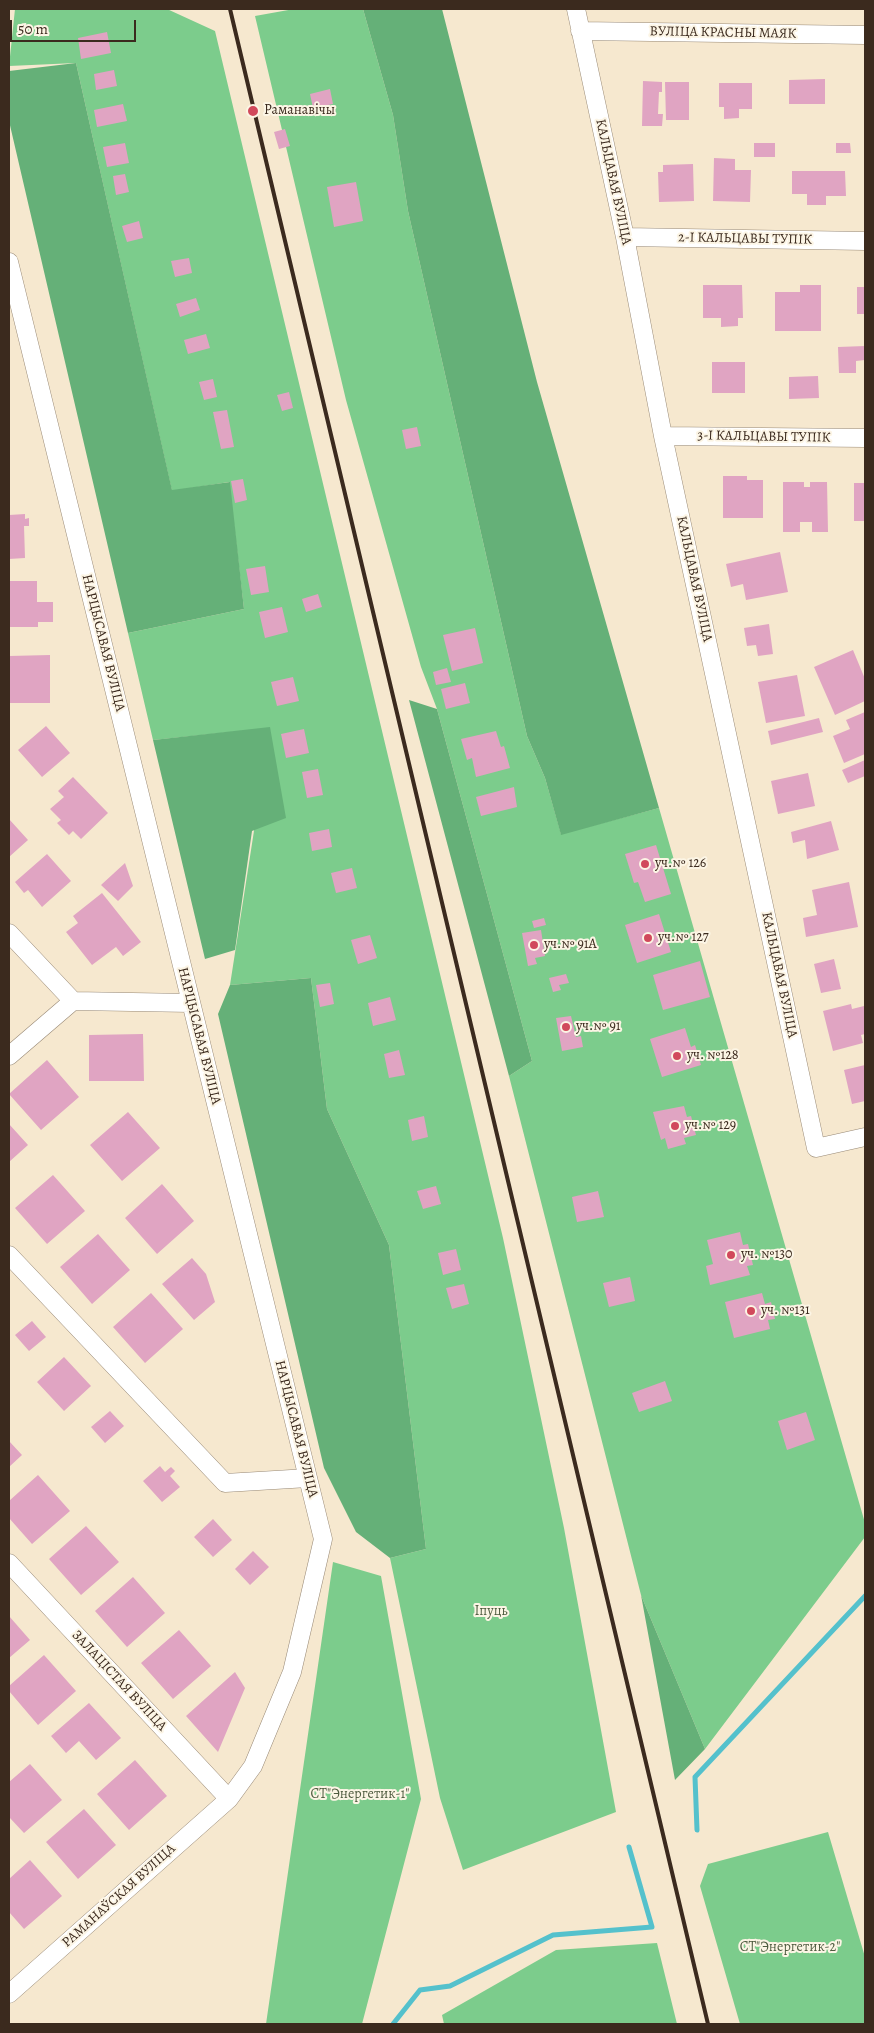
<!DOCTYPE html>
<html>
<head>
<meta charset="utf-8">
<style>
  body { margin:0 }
  #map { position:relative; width:874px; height:2033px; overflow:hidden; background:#f6e8cf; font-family:Alegreya,serif }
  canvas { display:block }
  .frame { position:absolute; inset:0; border:10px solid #3b2a1e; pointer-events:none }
  .scale { position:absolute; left:10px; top:20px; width:126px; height:22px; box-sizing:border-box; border:2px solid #3b2a1e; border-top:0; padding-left:6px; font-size:15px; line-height:18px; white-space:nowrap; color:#3b2a1e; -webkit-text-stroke:4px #fcf5e5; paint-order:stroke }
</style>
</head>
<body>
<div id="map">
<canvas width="874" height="2033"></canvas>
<div class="frame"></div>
<div class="scale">50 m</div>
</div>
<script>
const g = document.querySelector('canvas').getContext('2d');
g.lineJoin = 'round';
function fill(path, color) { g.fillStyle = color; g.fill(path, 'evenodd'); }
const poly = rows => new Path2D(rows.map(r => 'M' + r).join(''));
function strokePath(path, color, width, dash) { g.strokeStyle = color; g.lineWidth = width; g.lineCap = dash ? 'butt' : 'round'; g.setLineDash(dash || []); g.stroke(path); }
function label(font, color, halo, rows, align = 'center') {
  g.font = font + ' Alegreya,serif'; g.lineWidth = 4; g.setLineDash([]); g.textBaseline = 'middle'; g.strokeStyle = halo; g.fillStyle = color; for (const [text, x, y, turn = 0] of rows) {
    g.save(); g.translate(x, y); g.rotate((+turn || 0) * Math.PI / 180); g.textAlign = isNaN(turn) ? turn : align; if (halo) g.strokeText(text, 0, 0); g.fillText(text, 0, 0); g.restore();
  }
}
fill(poly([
  [15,9,167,9,215,31,503,1238,564,1528,616,1812,463,1870,440,1798,390,1558,426,1549,389,1245,327,1109,311,978,230,985,270,728,153,740,128,633,244,609,229,482,172,491,76,63,9,66],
  [294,9,363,9,393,115,408,211,527,736,545,778,561,834,659,808,865,1523,865,1537,705,1749,641,1595,509,1076,532,1061,437,709,421,667,346,400,255,16],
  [333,1562,381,1576,421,1799,362,2024,266,2024],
  [828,1832,865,1957,865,2024,740,2024,700,1886,708,1864],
  [657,1943,677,2024,444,2024,442,2015,556,1950]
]), '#7ccc8c');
fill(poly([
  [363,9,442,9,537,382,659,808,561,835,545,778,527,736,408,211,393,115],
  [76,63,172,490,230,482,244,609,128,633,9,121,9,71],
  [409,700,437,709,532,1061,509,1076],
  [270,727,286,818,252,831,235,950,205,959,153,740],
  [311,978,327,1109,389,1245,426,1549,390,1558,356,1532,324,1468,218,1014,230,985],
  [641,1595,705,1749,675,1780]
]), '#65b078');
strokePath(poly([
  [697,1830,695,1777,865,1596],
  [393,2024,420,1990,450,1986,553,1935,652,1927,629,1847]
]), '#54c1cc', 5);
fill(poly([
  [107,32,111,53,81,59,78,38],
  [114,70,117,86,96,90,94,74],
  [825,79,825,104,789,104,789,80],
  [643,81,662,82,662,92,659,92,658,114,663,114,662,126,642,126],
  [665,82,689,82,689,120,666,120],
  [719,83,752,83,752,109,739,109,739,118,724,119,724,107,719,107],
  [330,89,333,104,313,108,310,94],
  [123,104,127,121,97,127,94,110],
  [285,129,290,146,279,149,274,132],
  [125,143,129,163,107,167,103,147],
  [754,143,775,143,775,157,754,157],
  [836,143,850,143,851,153,836,153],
  [714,158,735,159,735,170,751,170,750,202,713,201],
  [693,164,694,201,659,202,658,172,663,172,663,165],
  [792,171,845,171,846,196,826,196,826,205,807,205,807,194,792,194],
  [125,174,129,192,116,195,113,176],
  [356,182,363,221,334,227,327,187],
  [139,221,143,238,127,242,122,226],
  [189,258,192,273,175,277,171,261],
  [703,285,742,285,743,318,738,318,738,326,721,327,721,318,703,318],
  [800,285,821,285,821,331,775,331,775,292,800,292],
  [857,287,865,287,865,314,857,314],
  [196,298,200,310,180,317,176,304],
  [206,334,210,348,188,354,184,340],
  [865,346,865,360,856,361,856,373,839,373,838,347],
  [712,362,745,362,745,393,712,393],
  [818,376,819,398,789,399,789,377],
  [213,379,217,397,204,400,199,382],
  [289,392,293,408,282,411,277,395],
  [227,410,234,447,221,449,213,412],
  [417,427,421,446,406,449,402,430],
  [723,476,747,476,747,480,763,480,763,518,723,518],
  [243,479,247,500,235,503,231,481],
  [783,482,804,482,804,487,810,487,810,482,827,482,828,532,812,532,812,522,800,522,800,532,783,532],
  [854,483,865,483,865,521,854,521],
  [25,514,25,519,29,518,29,526,24,526,25,558,9,559,9,515],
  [780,552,788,592,746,600,743,584,731,587,726,564],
  [265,566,269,592,251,595,246,569],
  [9,581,37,581,37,602,53,602,53,622,38,622,38,627,9,627],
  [318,594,322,607,306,612,302,599],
  [282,607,288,632,265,638,259,612],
  [769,624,773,654,758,656,756,645,747,646,744,628],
  [475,628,483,663,452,671,443,635],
  [853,650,865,679,865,701,835,715,814,667],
  [50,655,50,703,9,703,9,656],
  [447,668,451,682,436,685,433,672],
  [797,675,805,716,766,723,758,682],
  [293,677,299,701,277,706,271,682],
  [465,683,470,703,446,709,441,689],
  [865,712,865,754,844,763,833,736,850,729,846,720],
  [819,718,823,732,771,745,768,731],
  [46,726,70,753,42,777,18,750],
  [304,729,309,753,286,758,281,734],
  [496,731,501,747,504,746,510,768,476,777,472,758,467,760,461,739],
  [865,760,865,776,848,783,842,770],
  [318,769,323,795,307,798,302,772],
  [808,773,815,806,778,814,771,781],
  [73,777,108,813,81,839,73,831,69,835,57,823,61,820,50,809,64,797,58,791],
  [514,787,517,807,481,816,476,797],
  [9,819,28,840,9,857],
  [831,821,839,850,807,859,805,840,793,843,791,832],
  [329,829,332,847,312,851,309,833],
  [656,845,671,894,645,902,638,882,634,883,625,854],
  [47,854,71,881,42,907,28,890,24,893,15,882],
  [125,863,133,886,118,901,101,885],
  [352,868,357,888,336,893,331,873],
  [849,882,858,927,806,937,803,918,817,915,812,890],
  [102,893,141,942,123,956,116,947,92,965,66,932,78,923,73,916],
  [659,914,671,952,637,963,625,925],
  [544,918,546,925,534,928,532,921],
  [541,930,545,956,535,958,537,964,528,966,522,933],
  [370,935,377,958,358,964,351,940],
  [834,959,841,989,821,993,814,964],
  [700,961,710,997,663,1010,653,975],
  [566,974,569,983,559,985,561,990,553,992,549,978],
  [330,983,334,1004,320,1007,316,985],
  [390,997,396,1020,373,1026,368,1003],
  [851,1004,852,1009,864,1006,865,1034,861,1035,863,1043,833,1051,823,1011],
  [571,1016,576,1037,581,1036,583,1047,562,1051,556,1018],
  [685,1028,691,1047,695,1045,701,1065,662,1077,650,1039],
  [143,1034,144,1081,89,1081,89,1035],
  [399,1050,405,1075,389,1078,384,1054],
  [47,1060,79,1097,41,1130,9,1094],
  [865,1065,865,1101,852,1104,844,1070],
  [684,1106,687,1117,691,1116,696,1135,684,1138,686,1144,668,1149,665,1138,661,1140,653,1112],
  [128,1112,160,1148,122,1181,90,1145],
  [424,1116,428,1137,412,1141,408,1120],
  [9,1124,28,1145,9,1162],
  [53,1175,85,1211,47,1244,15,1208],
  [162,1184,194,1221,157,1254,125,1218],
  [436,1186,441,1204,423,1209,417,1191],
  [598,1191,604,1217,577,1222,572,1197],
  [740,1232,743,1245,748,1244,753,1265,747,1266,750,1275,710,1285,706,1266,713,1264,707,1240],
  [98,1234,130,1270,92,1304,60,1267],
  [456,1249,461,1270,443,1275,438,1253],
  [192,1258,206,1274,215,1302,194,1320,162,1284],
  [630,1277,635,1301,609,1307,603,1283],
  [464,1284,469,1304,452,1309,446,1288],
  [151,1293,183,1329,145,1363,113,1327],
  [762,1293,765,1304,771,1302,775,1319,768,1320,770,1329,734,1338,725,1302],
  [32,1321,46,1337,29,1351,15,1335],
  [64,1357,91,1386,64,1411,37,1382],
  [665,1381,672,1401,639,1412,632,1393],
  [110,1411,124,1426,105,1443,91,1427],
  [806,1412,815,1440,787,1450,778,1421],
  [9,1441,22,1455,9,1467],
  [160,1466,165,1472,171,1467,175,1471,170,1476,180,1487,162,1502,143,1481],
  [38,1475,70,1511,32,1544,9,1518,9,1501],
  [213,1519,232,1540,213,1557,194,1537],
  [86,1526,119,1562,81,1595,49,1559],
  [253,1551,269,1567,250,1585,235,1569],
  [133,1577,165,1613,127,1647,95,1611],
  [9,1616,30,1640,9,1658],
  [179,1630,211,1666,173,1699,141,1663],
  [44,1655,76,1691,38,1725,9,1691,9,1686],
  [235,1672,245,1688,218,1752,186,1716],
  [89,1703,121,1738,96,1760,79,1741,66,1753,51,1736],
  [135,1760,167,1796,129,1830,97,1794],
  [30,1764,62,1800,24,1833,9,1817,9,1782],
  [84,1809,116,1845,78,1879,46,1842],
  [30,1860,62,1896,24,1929,9,1912,9,1879]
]), '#e0a4c2');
const street = poly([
  [576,9,625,237,663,436,816,1148,865,1137],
  [580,31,865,35],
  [625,237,865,241],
  [9,262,323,1539,292,1672,253,1766,229,1799,9,1994],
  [663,436,865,438],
  [9,933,73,1001],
  [9,1056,73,1001,191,1003],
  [9,1255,225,1483,308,1478],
  [9,1563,229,1799]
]);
strokePath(street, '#988976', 19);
strokePath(street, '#fff', 18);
strokePath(poly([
  [230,9,708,2024]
]), '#3b2a1e', 4);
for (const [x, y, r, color] of [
  [253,111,6,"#d1495b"],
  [645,864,5,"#d1495b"],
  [648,938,5,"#d1495b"],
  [534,945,5,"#d1495b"],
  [566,1027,5,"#d1495b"],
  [677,1056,5,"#d1495b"],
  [675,1126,5,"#d1495b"],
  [731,1255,5,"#d1495b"],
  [751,1311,5,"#d1495b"]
]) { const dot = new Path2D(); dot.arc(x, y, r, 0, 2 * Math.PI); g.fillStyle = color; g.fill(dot); strokePath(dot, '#fcf5e5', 2); }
label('14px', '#3b2a1e', '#fcf5e5', [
  ["ВУЛІЦА КРАСНЫ МАЯК",723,33,1],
  ["КАЛЬЦАВАЯ ВУЛІЦА",613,182,78],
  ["2-І КАЛЬЦАВЫ ТУПІК",745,239,1],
  ["3-І КАЛЬЦАВЫ ТУПІК",764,437,1],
  ["КАЛЬЦАВАЯ ВУЛІЦА",694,579,78],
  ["НАРЦЫСАВАЯ ВУЛІЦА",103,643,76],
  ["КАЛЬЦАВАЯ ВУЛІЦА",779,975,78],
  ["НАРЦЫСАВАЯ ВУЛІЦА",199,1036,76],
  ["НАРЦЫСАВАЯ ВУЛІЦА",296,1429,76],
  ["ЗАЛАЦІСТАЯ ВУЛІЦА",119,1681,47],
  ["РАМАНАЎСКАЯ ВУЛІЦА",119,1896,-42]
]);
label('14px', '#3b2a1e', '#fcf5e5', [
  ["Раманавічы",264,111],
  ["уч.№ 126",655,864],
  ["уч.№ 127",658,938],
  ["уч.№ 91А",544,945],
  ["уч.№ 91",576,1027],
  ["уч. №128",687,1056],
  ["уч.№ 129",685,1126],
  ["уч. №130",741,1255],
  ["уч. №131",761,1311]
], 'left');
label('14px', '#4e5b3f', '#fcf5e5', [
  ["Іпуць",491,1612],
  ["СТ\"Энергетик-1\"",360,1795],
  ["СТ\"Энергетик-2\"",790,1948]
]);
</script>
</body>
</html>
